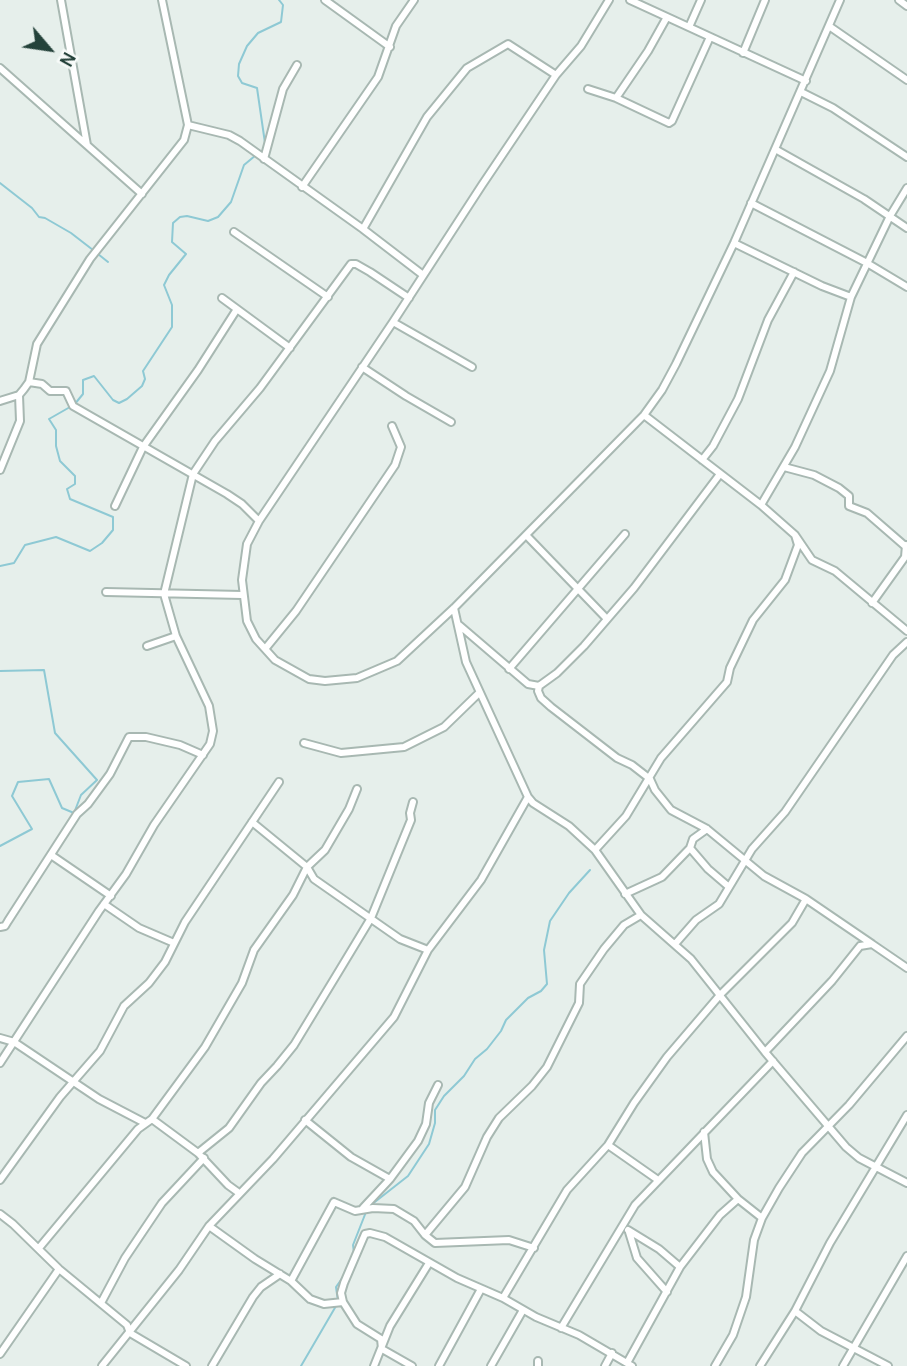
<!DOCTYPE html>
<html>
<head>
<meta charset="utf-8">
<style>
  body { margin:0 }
  #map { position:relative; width:907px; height:1366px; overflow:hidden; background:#e6efeb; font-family:Karla,sans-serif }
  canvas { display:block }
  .north { position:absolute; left:14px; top:14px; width:70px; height:70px; -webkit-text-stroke:5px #f7fbf9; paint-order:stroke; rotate:119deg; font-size:19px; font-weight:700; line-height:28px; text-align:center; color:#24423a }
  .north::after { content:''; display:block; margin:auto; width:24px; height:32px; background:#24423a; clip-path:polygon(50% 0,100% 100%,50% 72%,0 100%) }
</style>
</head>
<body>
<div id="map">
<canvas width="907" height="1366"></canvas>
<div class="north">N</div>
</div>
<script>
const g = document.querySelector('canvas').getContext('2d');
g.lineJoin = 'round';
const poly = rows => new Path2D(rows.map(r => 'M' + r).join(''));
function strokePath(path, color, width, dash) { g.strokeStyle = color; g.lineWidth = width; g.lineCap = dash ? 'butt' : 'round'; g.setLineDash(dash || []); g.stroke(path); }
strokePath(poly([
  [265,143,257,88,242,83,238,76,239,64,247,46,258,33,281,22,283,5,279,0],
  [0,183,32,208,39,217,45,218,71,233,93,250],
  [98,254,108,262],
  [74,405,83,394,83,380,94,376,113,400,119,403,127,399,142,386,145,379,143,371,172,327,172,305,164,285,169,275,186,254,172,242,173,223,180,217,187,216,208,221,218,217,231,202,244,165,256,155],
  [0,566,14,563,25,545,56,537,90,551,102,543,113,530,113,517,70,499,67,489,75,484,75,476,60,461,56,446,56,430,49,419,70,407],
  [0,671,44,670,55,733,97,780,81,795,74,813,62,808,49,779,18,782,12,796,32,829,0,846],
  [371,1205,408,1176,429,1144,435,1123,435,1110,444,1096,464,1076,475,1059,487,1049,501,1031,506,1020,528,998,541,991,547,984,544,950,550,921,569,893,590,870],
  [354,1253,353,1245,366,1212],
  [338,1301,336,1287,343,1277],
  [301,1366,336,1306]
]), '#8ec9d4', 2);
const street = poly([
  [61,0,87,145],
  [325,0,390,47],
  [609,0,581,46,556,75,482,185,393,322,259,521,247,544,242,580,247,621,256,639,275,660,309,679,325,681,357,678,397,661,454,608,644,415,662,390,676,364,734,243,840,0],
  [630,0,667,17],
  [899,0,907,6],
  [829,26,907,80],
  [689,27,701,0],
  [743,53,765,0],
  [0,68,142,194],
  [588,89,616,98,648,51,667,17,806,81],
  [801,92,833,108,907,157],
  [616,98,669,123,672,121,710,37],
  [188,125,229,135,240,141,363,229,423,275],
  [775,149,864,199,907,228],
  [264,159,283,89,297,65],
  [302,187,378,77,396,26,414,0],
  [751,203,867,263,907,287],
  [363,229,427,117,467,68,508,44,556,75],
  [234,232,328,297],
  [734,243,822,286,851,297],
  [222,298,290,348],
  [393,322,472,367],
  [362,367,406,396,451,422],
  [29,382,42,384,50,391,66,391,73,406,227,494,242,504,259,521],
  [0,401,19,395,24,389,29,382,37,344,90,259,184,140,188,125,162,0],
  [644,415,761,505,795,535,812,560,835,571,907,631],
  [702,460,713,446,738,399,768,320,794,272],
  [784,467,814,475,839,488,849,496,849,506,867,513,905,546],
  [0,470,20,421,19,395],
  [761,505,795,447,830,371,851,297,890,216,907,188],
  [115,506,143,447,198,370,237,309],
  [526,535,607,619],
  [106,592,242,595],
  [872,603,905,557,906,545],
  [454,608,466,662,528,797,533,803,569,826,595,850,641,915,691,959,765,1052,846,1147,859,1158,907,1183],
  [459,625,528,684,539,686,557,673,584,646,634,588,720,474],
  [147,646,176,636],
  [265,649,296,611,395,465,401,447,392,426],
  [509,669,625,534],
  [539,686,538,691,541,698,551,707,617,758,632,765,650,779,655,790,671,810,707,829,764,876,806,899,872,944],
  [304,743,341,753,404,747,444,727,479,693],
  [357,789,349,809,325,850,307,867,314,879,400,939,428,950],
  [707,829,693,839,690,848,708,869,729,887],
  [595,850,626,816,661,758,727,682,730,668,753,620,785,580,798,545,795,535],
  [51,855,111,896],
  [625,894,662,877,690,848],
  [104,904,139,928,174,943],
  [0,927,5,926,8,921,77,814,88,804,110,774,129,737,146,737,180,745,203,755],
  [675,944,696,920,719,904,752,849,785,812,893,655,907,642],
  [0,1038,14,1042,99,1099,145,1123],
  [765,1052,832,981,860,946,872,944,907,968],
  [0,1063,99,911,126,874,154,825,210,744,213,731,209,706,176,636,164,594,193,474,215,441,260,388,351,264,356,264,370,272,409,298],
  [305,1120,351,1157,390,1179],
  [704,1132,707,1159,713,1172,738,1199,762,1218],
  [608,1145,658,1180],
  [198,1153,229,1128,261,1083,277,1066,294,1045,339,971,371,918,411,820,410,813,413,802],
  [0,1180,60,1097,100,1051,124,1006,149,983,165,962,185,922,279,782],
  [239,1193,228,1185,198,1153,152,1119,205,1047,242,983,254,950,293,895,307,867,252,822],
  [363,1208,390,1179,418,1141,426,1124,429,1103,438,1085],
  [0,1214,13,1224,59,1269,127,1325,130,1333,186,1366],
  [209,1226,255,1259,291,1281,310,1299,324,1304,343,1302],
  [628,1230,659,1249,680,1267],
  [629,1232,637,1258,667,1292],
  [425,1235,465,1187,487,1137,499,1118,532,1086,547,1067,579,1003,580,984,604,949,624,925,641,915],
  [39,1248,138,1129,152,1119],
  [291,1281,334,1202,355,1211,373,1208,394,1209,414,1221,425,1235,435,1243,509,1240,534,1248],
  [503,1298,567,1190,608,1145,634,1103,667,1057,720,995,792,923,806,899],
  [101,1303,125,1258,162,1203,204,1158],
  [795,1311,821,1331,888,1366],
  [561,1328,635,1205,773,1061],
  [0,1354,59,1269],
  [538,1361,538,1366],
  [627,1363,680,1267,720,1215,738,1199],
  [102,1366,179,1270,209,1226,273,1159,394,1017,428,950,481,880,528,797],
  [212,1366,253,1297,261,1287,280,1274],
  [374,1366,390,1326,429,1263],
  [412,1366,382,1349,381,1339,357,1324,343,1302,341,1293,344,1283,365,1234,370,1233,385,1237,457,1278,503,1298,536,1317,579,1335,632,1366],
  [439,1366,481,1289],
  [491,1366,523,1310],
  [605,1366,612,1353],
  [715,1366,733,1335,746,1297,754,1240,762,1218,779,1188,802,1153,849,1105,907,1036],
  [760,1366,795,1311,830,1243,907,1115],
  [843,1366,907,1256]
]);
strokePath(street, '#a8b8b2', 10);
strokePath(street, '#fff', 6);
</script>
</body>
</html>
